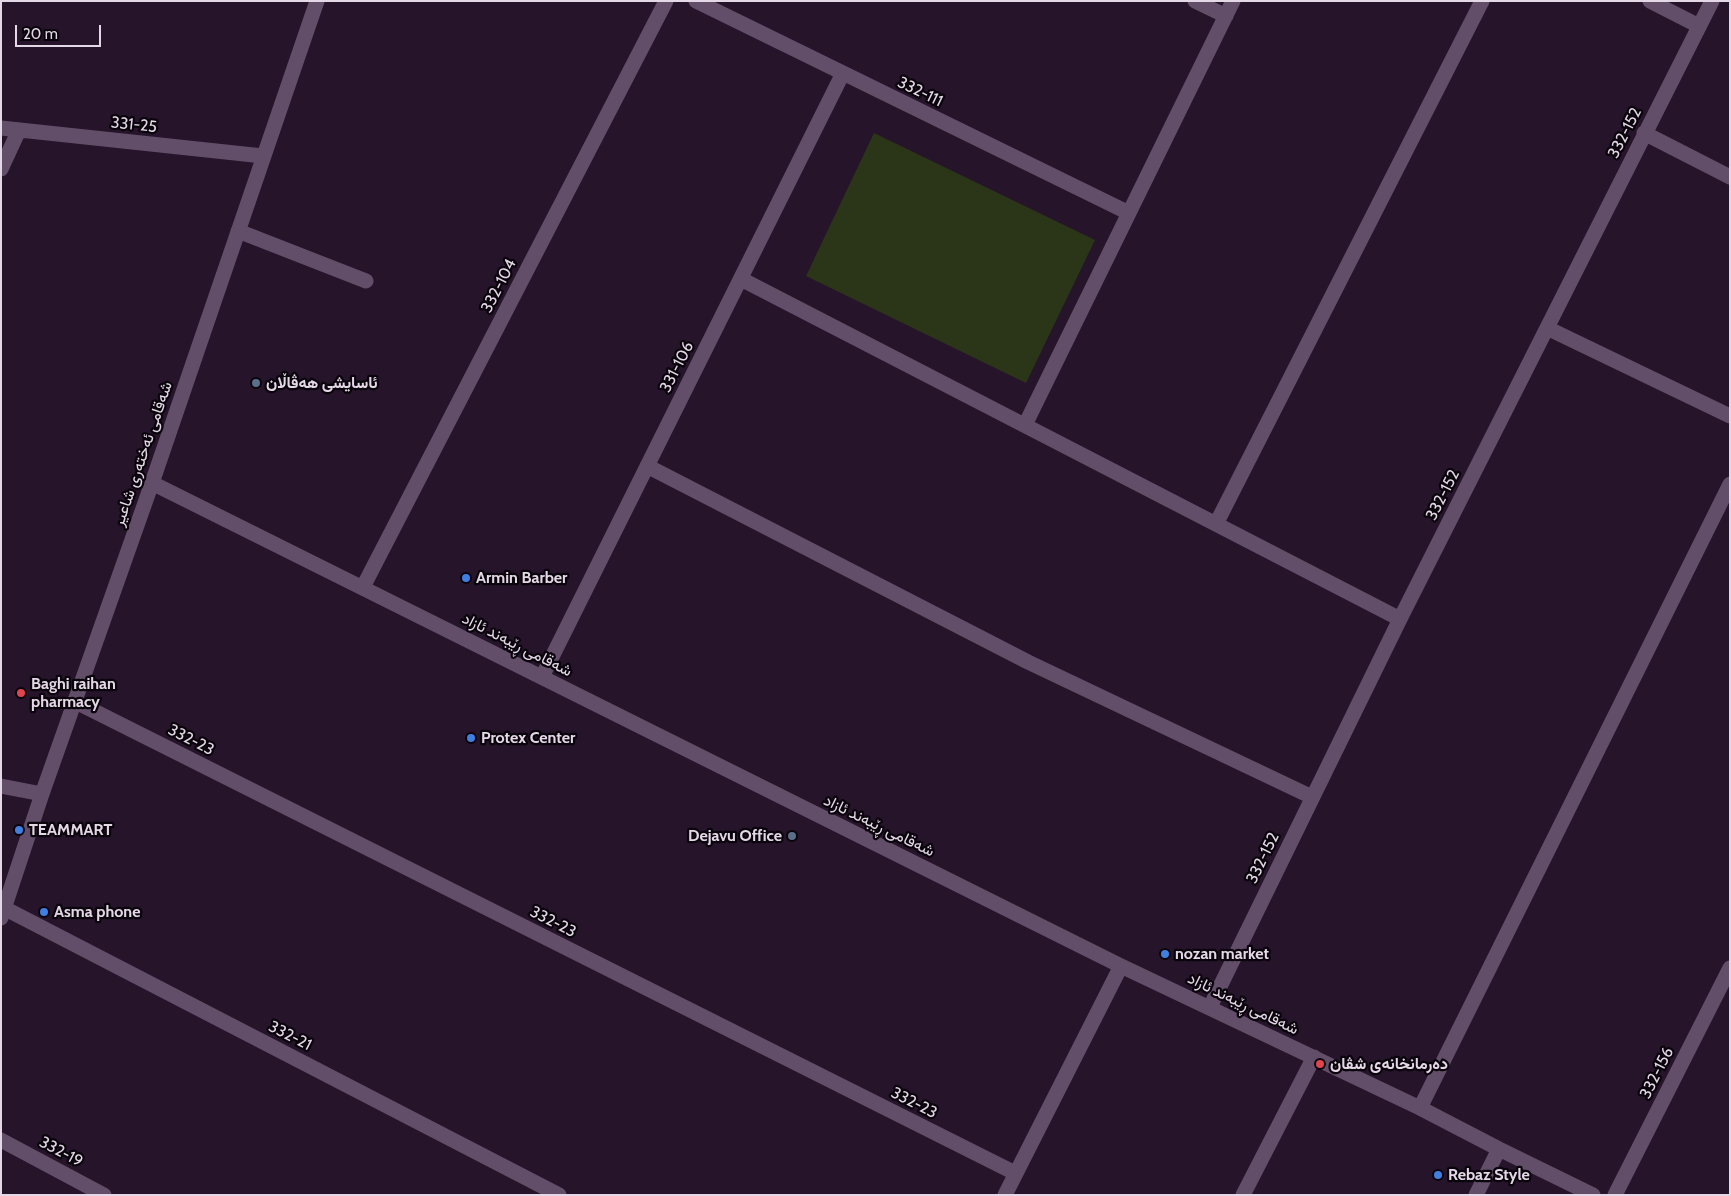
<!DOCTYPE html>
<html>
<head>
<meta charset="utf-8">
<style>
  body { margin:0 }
  #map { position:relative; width:1731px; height:1196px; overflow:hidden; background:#26142a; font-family:Cabin,sans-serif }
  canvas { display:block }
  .frame { position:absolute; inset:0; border:2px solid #e4d8e7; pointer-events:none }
  .scale { position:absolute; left:15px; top:25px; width:86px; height:22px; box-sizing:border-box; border:2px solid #e4d8e7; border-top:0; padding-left:6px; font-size:15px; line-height:18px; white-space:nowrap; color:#e4d8e7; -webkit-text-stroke:4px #0a040c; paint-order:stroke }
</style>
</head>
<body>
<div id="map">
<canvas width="1731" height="1196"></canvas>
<div class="frame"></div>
<div class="scale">20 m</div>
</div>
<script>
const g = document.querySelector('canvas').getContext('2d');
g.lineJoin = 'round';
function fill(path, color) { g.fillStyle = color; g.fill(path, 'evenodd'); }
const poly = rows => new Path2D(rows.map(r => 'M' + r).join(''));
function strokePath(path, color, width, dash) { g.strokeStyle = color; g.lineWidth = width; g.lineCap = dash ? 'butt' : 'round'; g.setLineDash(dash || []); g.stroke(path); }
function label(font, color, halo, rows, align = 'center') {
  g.font = font + ' Cabin,Vazirmatn,sans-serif'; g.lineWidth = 4.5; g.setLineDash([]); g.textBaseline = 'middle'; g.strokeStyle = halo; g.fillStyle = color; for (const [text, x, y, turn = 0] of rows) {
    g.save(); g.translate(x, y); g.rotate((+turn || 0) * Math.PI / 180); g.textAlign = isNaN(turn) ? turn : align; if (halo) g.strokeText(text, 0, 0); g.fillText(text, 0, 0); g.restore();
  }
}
fill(poly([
  [874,133,1095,240,1026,383,806,276]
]), '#2b3619');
strokePath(poly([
  [696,1,1129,213],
  [1195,1,1226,16],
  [1650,1,1699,26],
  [1,128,263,156],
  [1644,133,1730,177],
  [1,169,19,130],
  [238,231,366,281],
  [741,279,1400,619],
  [1547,328,1730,416],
  [1025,425,1233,1],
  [647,466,1028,662,1312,797],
  [152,483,1121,966,1420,1108,1499,1149,1593,1195],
  [1216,524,1482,1],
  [363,587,666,1],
  [542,677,843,73],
  [74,701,1015,1173],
  [1,786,42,794],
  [4,908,559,1195],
  [1,918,42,794,152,483,317,1],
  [1210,1007,1400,619,1712,1],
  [1420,1108,1730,484],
  [1,1140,104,1195],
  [1005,1195,1121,966],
  [1243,1195,1314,1057],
  [1476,1195,1499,1149],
  [1615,1195,1730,968]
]), '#624e68', 15);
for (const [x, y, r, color] of [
  [256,383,5,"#5c6f8a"],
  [466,578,5,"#3f7fe0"],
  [21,693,5,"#e0444e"],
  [471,738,5,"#3f7fe0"],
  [19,830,5,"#3f7fe0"],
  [792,836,5,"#5c6f8a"],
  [44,912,5,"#3f7fe0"],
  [1165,954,5,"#3f7fe0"],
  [1320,1064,5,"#e0444e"],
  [1438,1175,5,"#3f7fe0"]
]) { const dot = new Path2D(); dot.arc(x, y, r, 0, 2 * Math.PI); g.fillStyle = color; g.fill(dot); strokePath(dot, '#0a040c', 2); }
label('16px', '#e4d8e7', '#0a040c', [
  ["332-111",920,92,26],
  ["331-25",134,125,6],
  ["332-152",1625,133,-63],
  ["332-104",499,286,-63],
  ["331-106",677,367,-63],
  ["شەقامی ئەختەری شاعیر",143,454,-71],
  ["332-152",1443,495,-63],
  ["شەقامی ڕێبەند ئازاد",517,645,27],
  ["332-23",191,740,27],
  ["شەقامی ڕێبەند ئازاد",879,826,26],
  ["332-152",1263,858,-64],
  ["332-23",553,922,27],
  ["شەقامی ڕێبەند ئازاد",1243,1004,26],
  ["332-21",290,1036,27],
  ["332-156",1657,1073,-63],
  ["332-23",914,1103,27],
  ["332-19",61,1152,28]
]);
label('bold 16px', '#e4d8e7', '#0a040c', [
  ["ئاسایشی هەڤاڵان",266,383],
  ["Armin Barber",476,578],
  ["Baghi raihan",31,684],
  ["pharmacy",31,702],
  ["Protex Center",481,738],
  ["TEAMMART",29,830],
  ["Dejavu Office",782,836,"right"],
  ["Asma phone",54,912],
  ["nozan market",1175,954],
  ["دەرمانخانەی شڤان",1330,1064],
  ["Rebaz Style",1448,1175]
], 'left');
</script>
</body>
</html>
